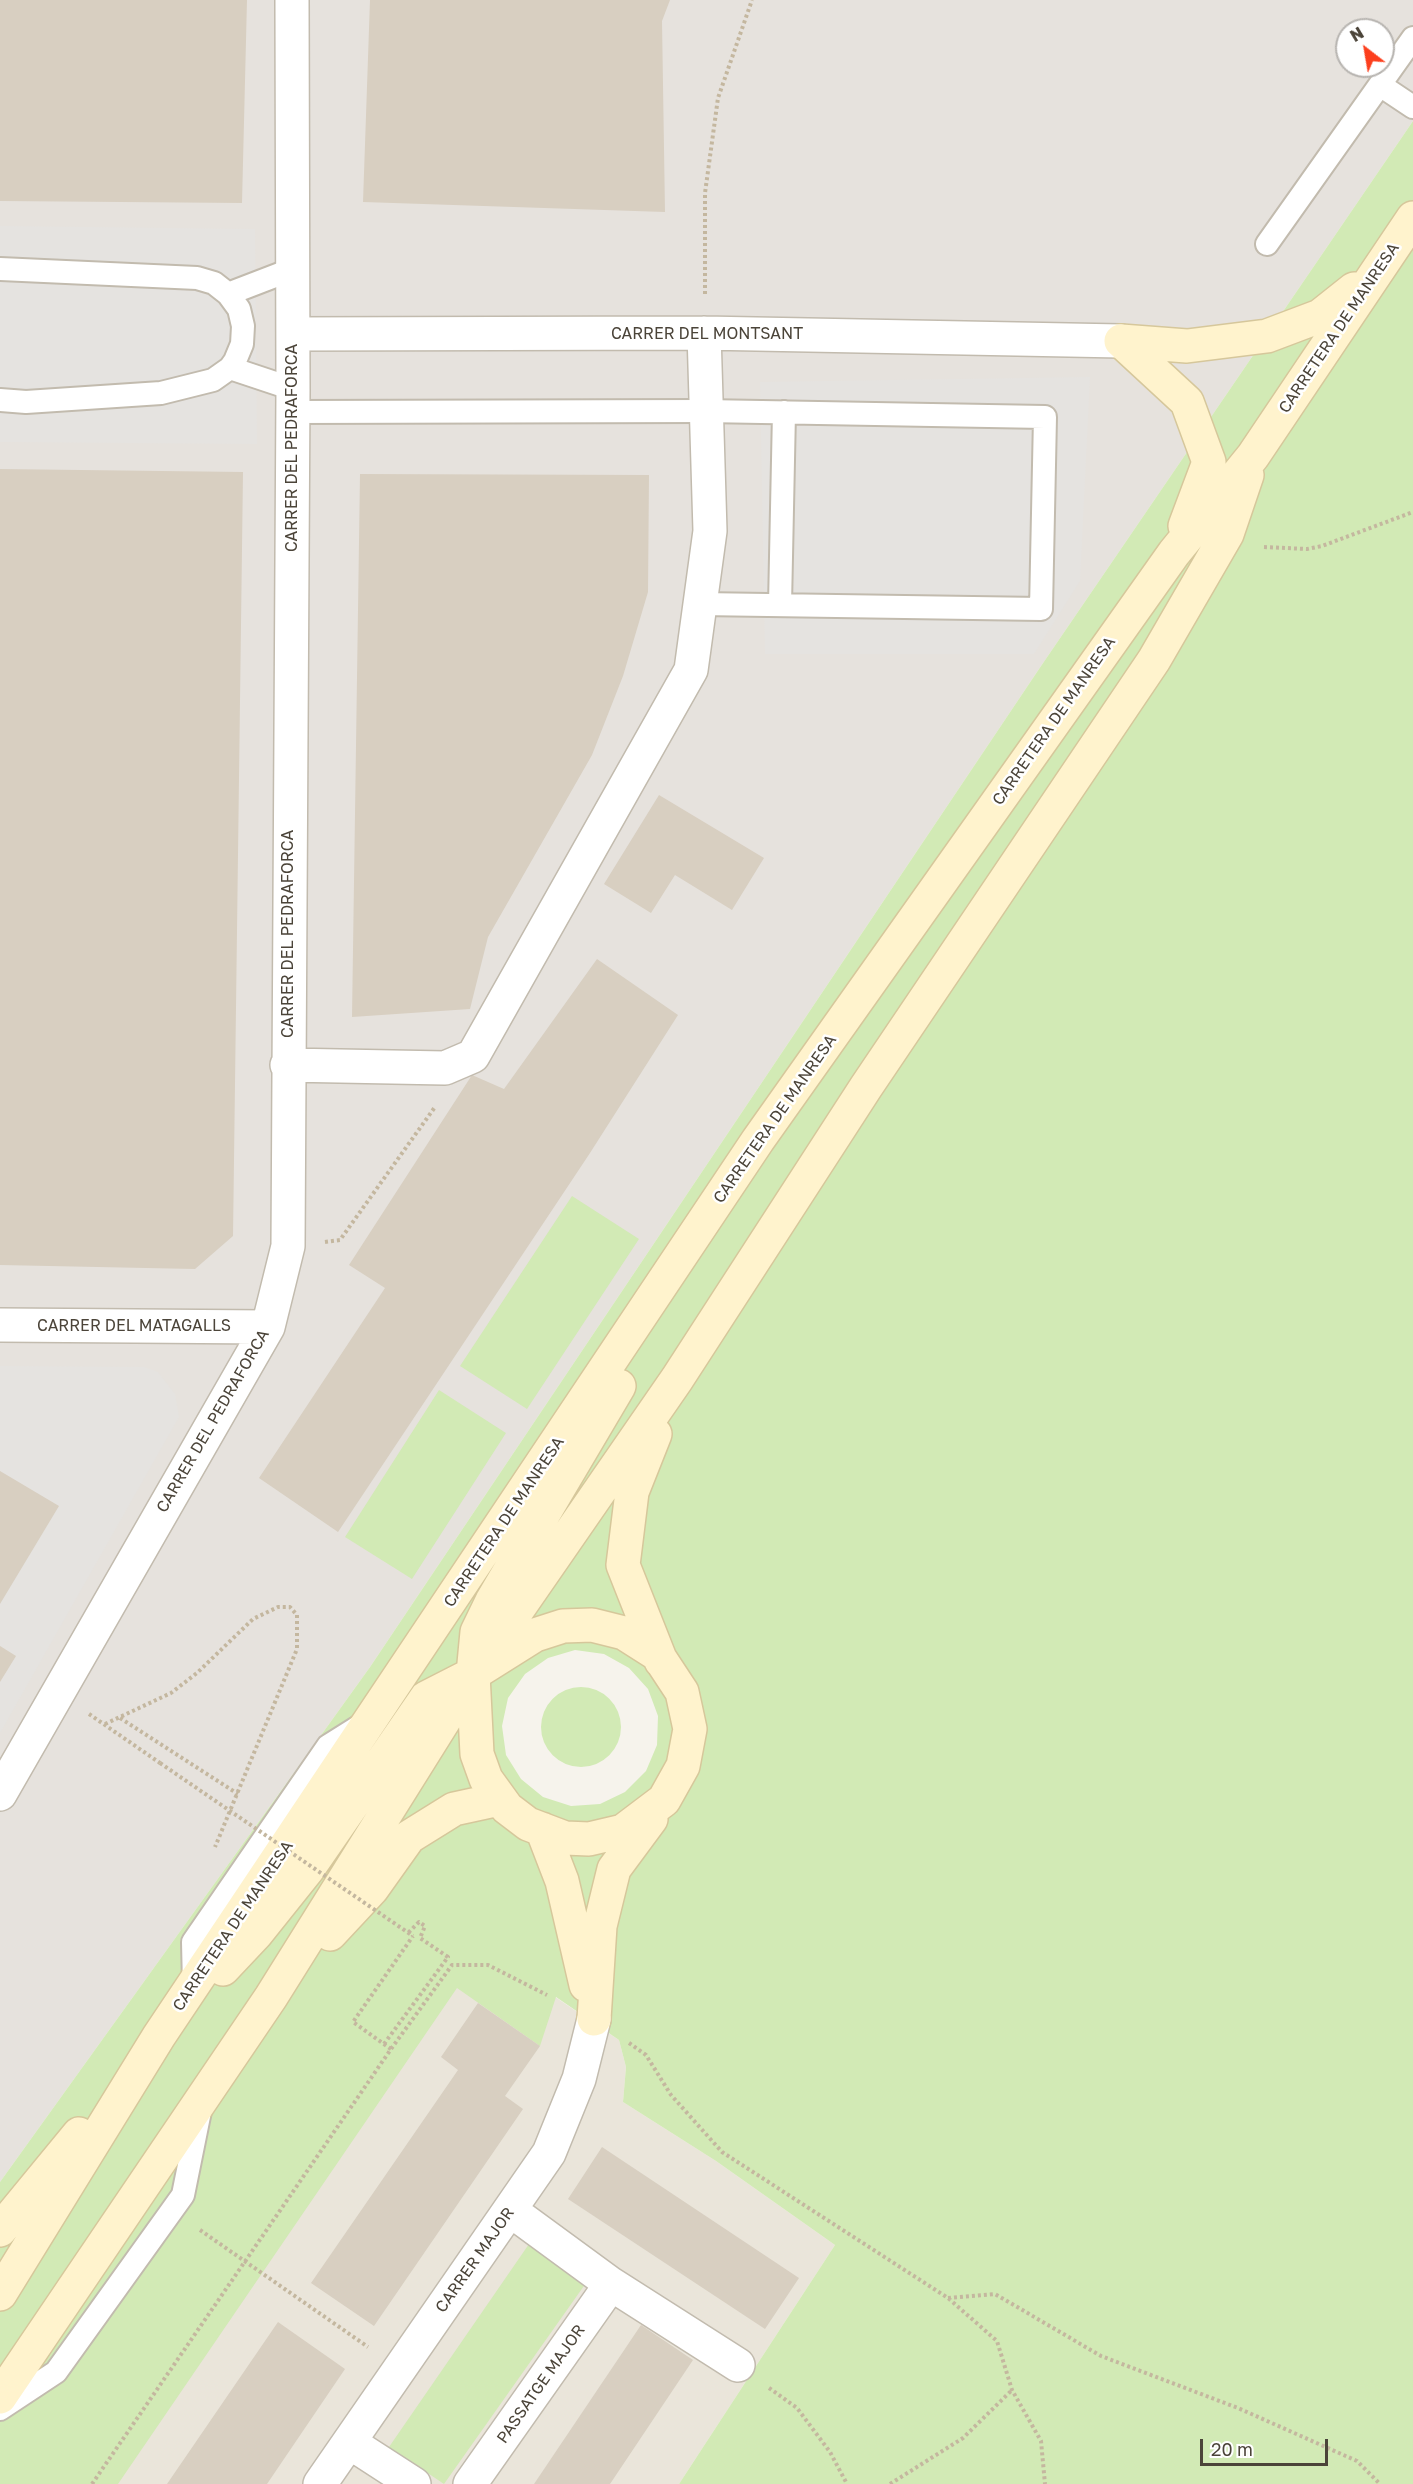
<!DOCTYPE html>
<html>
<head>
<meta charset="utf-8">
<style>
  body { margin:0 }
  #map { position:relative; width:1413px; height:2484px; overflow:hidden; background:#f6f3ec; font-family:"Golos Text",sans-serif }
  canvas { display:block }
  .north { position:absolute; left:1335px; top:18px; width:60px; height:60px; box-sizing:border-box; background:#fff; border:2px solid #b7b4b0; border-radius:50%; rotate:329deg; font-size:16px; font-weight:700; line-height:24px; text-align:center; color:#4b4439 }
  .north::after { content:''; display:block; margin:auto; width:21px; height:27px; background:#fc3f1d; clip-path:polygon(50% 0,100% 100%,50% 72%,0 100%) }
  .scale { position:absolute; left:1200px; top:2439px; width:128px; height:27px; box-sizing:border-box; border:3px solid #4b4439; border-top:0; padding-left:8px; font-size:18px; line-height:21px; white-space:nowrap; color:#4b4439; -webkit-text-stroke:4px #fff; paint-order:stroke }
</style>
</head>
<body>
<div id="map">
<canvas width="1413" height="2484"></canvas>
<div class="north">N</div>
<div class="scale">20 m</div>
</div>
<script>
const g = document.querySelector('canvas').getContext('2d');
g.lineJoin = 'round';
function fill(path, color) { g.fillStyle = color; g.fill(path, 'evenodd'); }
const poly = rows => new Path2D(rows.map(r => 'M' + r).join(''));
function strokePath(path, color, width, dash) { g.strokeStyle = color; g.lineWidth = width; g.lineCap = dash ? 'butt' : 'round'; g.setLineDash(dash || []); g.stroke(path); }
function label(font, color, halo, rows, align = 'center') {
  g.font = font + ' "Golos Text",sans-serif'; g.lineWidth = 5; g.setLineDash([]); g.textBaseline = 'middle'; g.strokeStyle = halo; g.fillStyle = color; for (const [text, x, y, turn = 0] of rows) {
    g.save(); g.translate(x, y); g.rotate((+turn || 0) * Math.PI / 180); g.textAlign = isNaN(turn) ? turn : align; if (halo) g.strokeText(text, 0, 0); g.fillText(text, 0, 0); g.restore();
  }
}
fill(poly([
  [423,1908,619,2040,626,2067,623,2102,716,2161,835,2245,679,2484,17,2484]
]), '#eae5da');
fill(poly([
  [0,0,1413,0,1413,121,1041,666,370,1667,0,2182],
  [1347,30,1383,30,1383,66,1347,66]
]), '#e6e2dd');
fill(poly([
  [1413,121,1413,2484,679,2484,835,2245,716,2161,623,2102,626,2067,619,2040,556,1997,540,2046,457,1988,118,2484,0,2484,0,2182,370,1667,1041,666],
  [575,1650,604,1654,629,1668,648,1689,658,1716,657,1745,646,1771,625,1792,600,1804,571,1806,543,1797,521,1779,506,1755,502,1726,508,1698,525,1674,548,1658],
  [572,1196,639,1239,527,1409,460,1366],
  [439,1390,506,1433,412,1579,345,1537],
  '541 1727a40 40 0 1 1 80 0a40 40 0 1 1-80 0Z',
  [529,2244,586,2283,444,2484,389,2447]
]), '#d2eab5');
fill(poly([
  [0,226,255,229,257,444,0,442],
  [1090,377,1080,581,1034,654,765,654,760,382],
  [0,1366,144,1367,158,1372,175,1394,179,1417,0,1733,0,1682,16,1656,0,1646]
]), '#e5e3e0');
fill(poly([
  [0,0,247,0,242,203,0,201],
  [370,0,670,0,662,21,665,212,363,202],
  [0,469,243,472,233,1236,195,1269,0,1265],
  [360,474,649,475,648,592,623,676,592,755,488,937,470,1009,352,1017],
  [659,795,764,858,732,910,675,875,651,913,604,884],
  [597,959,678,1015,590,1153,338,1532,259,1478,385,1288,349,1265,472,1075,504,1089],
  [0,1471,59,1506,0,1604],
  [0,1646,16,1656,0,1682],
  [478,2003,540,2046,505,2096,523,2109,374,2326,311,2283,458,2070,441,2057],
  [602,2147,799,2278,765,2329,568,2199],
  [278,2322,345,2369,267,2484,167,2484],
  [641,2325,693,2360,610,2484,534,2484]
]), '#d8cfc1');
const lane = poly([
  [1380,85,1413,107],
  [1267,244,1413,38],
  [0,269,197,278,214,283,228,294,239,309,243,326,242,344,235,361,230,368,213,380,161,393,26,402,0,400],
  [228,294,293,269],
  [230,368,293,389],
  [293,412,705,411,1045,417,1041,609,700,604],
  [780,605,784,412],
  [194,1985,193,1942,328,1746,363,1724],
  [0,2409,56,2372,183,2195,200,2111]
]);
const street = poly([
  [293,334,704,333,1121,341],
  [287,1065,445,1068,473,1056,691,670,710,531,704,333],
  [0,1325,268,1327],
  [0,1794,268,1327,288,1246,293,389,292,0],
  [611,2284,738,2365],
  [349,2442,414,2484],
  [320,2484,549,2153,579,2079,594,2019],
  [470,2484,611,2284,510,2210]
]);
const secondary = poly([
  [1121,341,1187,346,1267,336,1320,316,1354,289],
  [1121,341,1187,402,1209,462,1185,526],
  [655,1434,632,1492,623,1565,661,1661],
  [542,1829,562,1881,586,1985],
  [330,1934,372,1889,409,1837,454,1809,500,1799],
  [223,1969,256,1934,308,1869,426,1698,473,1674,535,1635,563,1626,592,1625,624,1633,657,1654,682,1692,690,1729,683,1766,664,1800,623,1831,589,1839,565,1838,528,1824,507,1808,486,1779,477,1754,473,1674,477,1632,492,1601,619,1386],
  [594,2019,600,1926,614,1869,651,1819],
  [0,2230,79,2134],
  [0,2294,159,2036,758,1140,1174,553,1253,456,1413,218],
  [0,2397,271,1997,473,1674,677,1379,866,1087,1154,660,1227,534,1247,475]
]);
strokePath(lane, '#c2bbae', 26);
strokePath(street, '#c2bbae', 36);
strokePath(secondary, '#d6c79b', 36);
strokePath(poly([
  [705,294,705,193,718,98,752,0],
  [1264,547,1307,549,1322,546,1413,512],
  [325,1242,340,1240,435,1107],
  [89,1714,160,1763],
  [120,1718,238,1794],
  [105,1724,171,1693,197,1673,253,1619,278,1607,290,1607,297,1615,297,1649,215,1847],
  [629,2043,646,2055,671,2095,722,2152,948,2298,997,2341,1012,2390,1041,2441,1045,2484],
  [384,2044,448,1957,420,1938,425,1926,419,1922,408,1933],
  [391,2049,353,2022,413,1936],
  [200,2230,368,2347],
  [948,2298,995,2294,1101,2356,1238,2408,1357,2461,1380,2484],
  [769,2388,797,2408,830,2452,847,2484],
  [92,2484,391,2049,452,1965,488,1965,547,1995],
  [890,2484,963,2438,1012,2390]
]), '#c4b79f', 4, [3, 3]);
strokePath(lane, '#fff', 22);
strokePath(street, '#fff', 33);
strokePath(secondary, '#fff3cd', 33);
strokePath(poly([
  [160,1763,413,1936]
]), '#c4b79f', 4, [3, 3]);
label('16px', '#4b4439', '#fff', [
  ["CARRETERA DE MANRESA",1339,328,-56],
  ["CARRER DEL MONTSANT",707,334],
  ["CARRER DEL PEDRAFORCA",292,448,-90],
  ["CARRETERA DE MANRESA",1054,721,-55],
  ["CARRER DEL PEDRAFORCA",288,934,-90],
  ["CARRETERA DE MANRESA",775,1119,-55],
  ["CARRER DEL MATAGALLS",134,1326],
  ["CARRER DEL PEDRAFORCA",213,1421,-60],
  ["CARRETERA DE MANRESA",504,1522,-56],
  ["CARRETERA DE MANRESA",233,1926,-56],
  ["CARRER MAJOR",475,2260,-55],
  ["PASSATGE MAJOR",541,2384,-55]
]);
</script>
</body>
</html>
